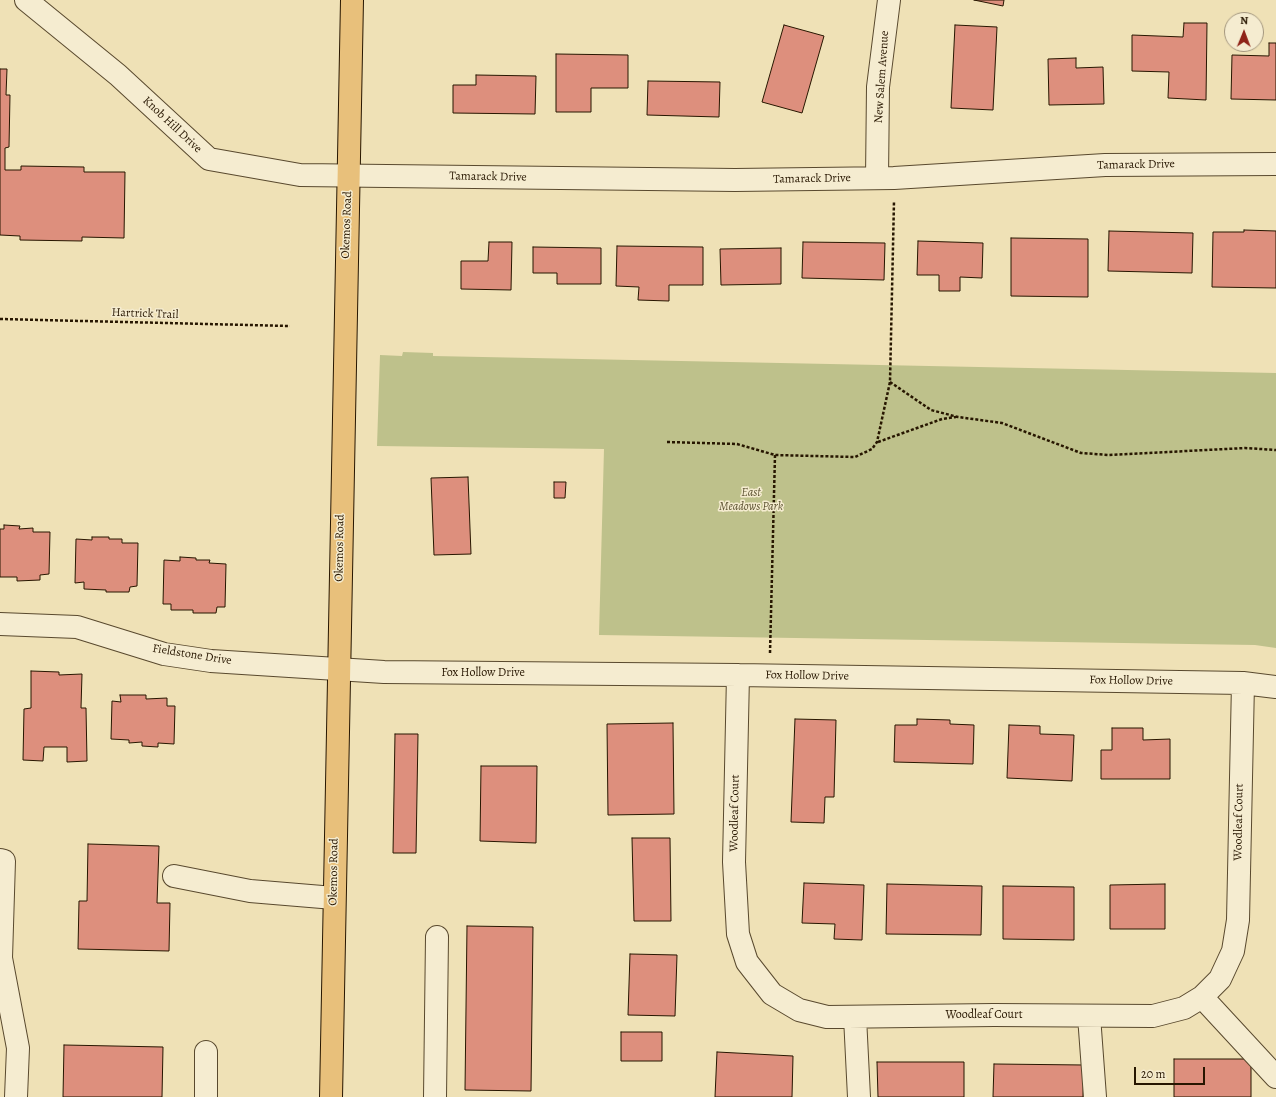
<!DOCTYPE html>
<html>
<head>
<meta charset="utf-8">
<style>
  body { margin:0 }
  #map { position:relative; width:1276px; height:1097px; overflow:hidden; background:#efe1b6; font-family:Alegreya,serif }
  canvas { display:block }
  .north { position:absolute; left:1224px; top:12px; width:40px; height:40px; box-sizing:border-box; background:#f5ecd0; border:1px solid #a3967d; border-radius:50%; rotate:1deg; font-size:11px; font-weight:700; line-height:16px; text-align:center; color:#271600 }
  .north::after { content:''; display:block; margin:auto; width:14px; height:18px; background:#8f2418; clip-path:polygon(50% 0,100% 100%,50% 72%,0 100%) }
  .scale { position:absolute; left:1134px; top:1067px; width:71px; height:18px; box-sizing:border-box; border:2px solid #271600; border-top:0; padding-left:5px; font-size:12px; line-height:14px; white-space:nowrap; color:#271600; -webkit-text-stroke:3px #f5ecd0; paint-order:stroke }
</style>
</head>
<body>
<div id="map">
<canvas width="1276" height="1097"></canvas>
<div class="north">N</div>
<div class="scale">20 m</div>
</div>
<script>
const g = document.querySelector('canvas').getContext('2d');
g.lineJoin = 'round';
function fill(path, color) { g.fillStyle = color; g.fill(path, 'evenodd'); }
const poly = rows => new Path2D(rows.map(r => 'M' + r).join(''));
function strokePath(path, color, width, dash) { g.strokeStyle = color; g.lineWidth = width; g.lineCap = dash ? 'butt' : 'round'; g.setLineDash(dash || []); g.stroke(path); }
function label(font, color, halo, rows, align = 'center') {
  g.font = font + ' Alegreya,serif'; g.lineWidth = 3; g.setLineDash([]); g.textBaseline = 'middle'; g.strokeStyle = halo; g.fillStyle = color; for (const [text, x, y, turn = 0] of rows) {
    g.save(); g.translate(x, y); g.rotate((+turn || 0) * Math.PI / 180); g.textAlign = isNaN(turn) ? turn : align; if (halo) g.strokeText(text, 0, 0); g.fillText(text, 0, 0); g.restore();
  }
}
fill(poly([
  [403,352,433,353,433,356,1276,373,1276,648,1255,645,599,635,604,449,377,446,380,355,402,356]
]), '#bec18b');
const building = poly([
  [974,0,1004,0,1003,6,974,0],
  [1184,23,1207,23,1206,100,1168,98,1169,72,1132,71,1132,35,1183,37,1184,23],
  [784,25,824,36,802,113,762,102,784,25],
  [955,25,997,27,993,110,951,108,955,25],
  [1269,43,1276,43,1276,100,1231,99,1232,55,1269,56,1269,43],
  [556,54,628,55,628,88,591,88,591,112,556,112,556,54],
  [1076,58,1076,68,1103,67,1104,104,1049,105,1048,59,1076,58],
  [0,69,7,69,6,95,10,95,9,147,5,148,5,170,21,170,21,166,84,167,84,172,125,172,124,238,82,237,82,241,20,240,20,236,0,235,0,69],
  [476,75,536,76,535,114,453,113,453,85,476,85,476,75],
  [648,81,720,82,719,117,647,115,648,81],
  [1244,230,1276,231,1276,288,1212,287,1213,232,1244,232,1244,230],
  [1109,231,1193,233,1192,273,1108,271,1109,231],
  [1011,238,1088,239,1088,297,1011,296,1011,238],
  [918,241,983,243,982,278,960,277,960,291,939,291,939,275,917,275,918,241],
  [489,242,512,242,511,290,461,289,461,261,488,261,489,242],
  [803,242,885,243,884,280,802,278,803,242],
  [617,246,703,247,703,285,669,285,669,301,638,300,639,287,616,286,617,246],
  [533,247,601,248,601,284,557,284,557,273,533,273,533,247],
  [781,248,781,284,721,285,720,249,781,248],
  [468,477,471,554,434,555,431,478,468,477],
  [554,482,566,482,565,498,554,498,554,482],
  [4,525,20,526,19,529,33,528,33,532,50,532,49,574,40,575,40,580,17,581,17,577,0,577,0,529,4,529,4,525],
  [92,537,109,537,109,539,122,539,122,543,138,543,137,586,130,587,129,592,106,592,106,590,84,589,84,582,75,583,76,539,92,540,92,537],
  [180,557,196,558,196,560,210,560,209,563,226,564,225,607,217,607,216,613,193,613,193,610,171,610,171,604,163,604,164,560,180,561,180,557],
  [31,671,59,672,59,675,82,674,81,708,86,708,87,761,67,762,67,747,44,747,43,761,23,760,24,709,31,708,31,671],
  [120,695,146,695,146,699,167,698,167,706,175,706,174,744,158,743,158,747,142,746,142,742,129,743,129,740,111,739,112,701,121,702,120,695],
  [795,719,836,720,834,797,825,797,824,823,791,822,795,719],
  [917,719,950,720,950,724,974,725,973,764,894,762,895,725,917,725,917,719],
  [673,723,674,814,608,815,607,724,673,723],
  [1009,725,1040,726,1040,734,1074,735,1072,781,1007,778,1009,725],
  [1112,728,1143,728,1143,740,1170,739,1170,779,1101,779,1101,750,1112,750,1112,728],
  [395,734,418,734,416,853,393,853,395,734],
  [481,766,537,766,536,843,480,841,481,766],
  [632,838,670,838,671,921,634,921,632,838],
  [88,844,159,846,157,903,170,903,169,951,78,949,79,901,87,901,88,844],
  [804,883,864,885,862,940,834,939,835,924,802,923,804,883],
  [887,884,982,886,981,935,886,934,887,884],
  [1165,884,1165,929,1110,929,1110,885,1165,884],
  [1003,886,1074,887,1074,940,1003,939,1003,886],
  [467,926,533,927,531,1091,465,1090,467,926],
  [630,954,677,955,675,1016,628,1015,630,954],
  [621,1032,662,1032,662,1061,621,1061,621,1032],
  [64,1045,163,1047,162,1097,63,1097,64,1045],
  [717,1052,793,1056,792,1097,715,1097,717,1052],
  [1174,1059,1251,1059,1251,1097,1174,1097,1174,1059],
  [877,1062,964,1062,964,1097,878,1097,877,1062],
  [994,1064,1084,1065,1083,1097,993,1097,994,1064]
]);
fill(building, '#dd8f7d');
strokePath(building, '#271600', 1);
const minor = poly([
  [26,0,118,75,209,159,300,175,735,180,894,178,1105,165,1276,164],
  [877,178,878,87,889,0],
  [0,624,77,627,164,654,211,661,384,672,738,675,1243,683,1276,687],
  [738,675,734,862,738,934,747,962,772,994,799,1010,827,1017,994,1015,1153,1016,1184,1008,1202,997,1220,979,1233,951,1238,920,1243,683],
  [0,860,4,861,1,958,18,1048,16,1097],
  [174,876,250,891,334,898],
  [1202,997,1276,1077],
  [1089,1016,1095,1097],
  [855,1017,859,1097],
  [206,1097,206,1052],
  [435,1097,437,937]
]);
const major = poly([
  [331,1097,352,0]
]);
strokePath(minor, '#59492e', 24);
strokePath(major, '#271600', 24);
strokePath(poly([
  [0,319,290,326],
  [890,382,931,410,958,417,1002,423,1081,453,1109,455,1245,448,1276,450],
  [667,442,737,444,775,455,855,457,872,449,877,442,890,382,894,201],
  [878,442,942,419,956,417],
  [770,653,775,455]
]), '#271600', 2.5, [3, 2]);
strokePath(minor, '#f5ecd0', 22);
strokePath(major, '#e8c07b', 22);
label('12px', '#271600', '#f5ecd0', [
  ["New Salem Avenue",882,77,-86],
  ["Knob Hill Drive",172,125,43],
  ["Tamarack Drive",1136,165,-1],
  ["Tamarack Drive",488,177,1],
  ["Tamarack Drive",812,179,-1],
  ["Okemos Road",347,225,-88],
  ["Hartrick Trail",145,314,2],
  ["Okemos Road",340,548,-89],
  ["Fieldstone Drive",192,655,9],
  ["Fox Hollow Drive",483,673],
  ["Fox Hollow Drive",807,676,1],
  ["Fox Hollow Drive",1131,681,1],
  ["Woodleaf Court",735,813,-89],
  ["Woodleaf Court",1239,822,-89],
  ["Okemos Road",334,872,-89],
  ["Woodleaf Court",984,1015]
]);
label('italic 12px', '#5c5231', '#f5ecd0', [
  ["East",751,493],
  ["Meadows Park",751,507]
]);
</script>
</body>
</html>
